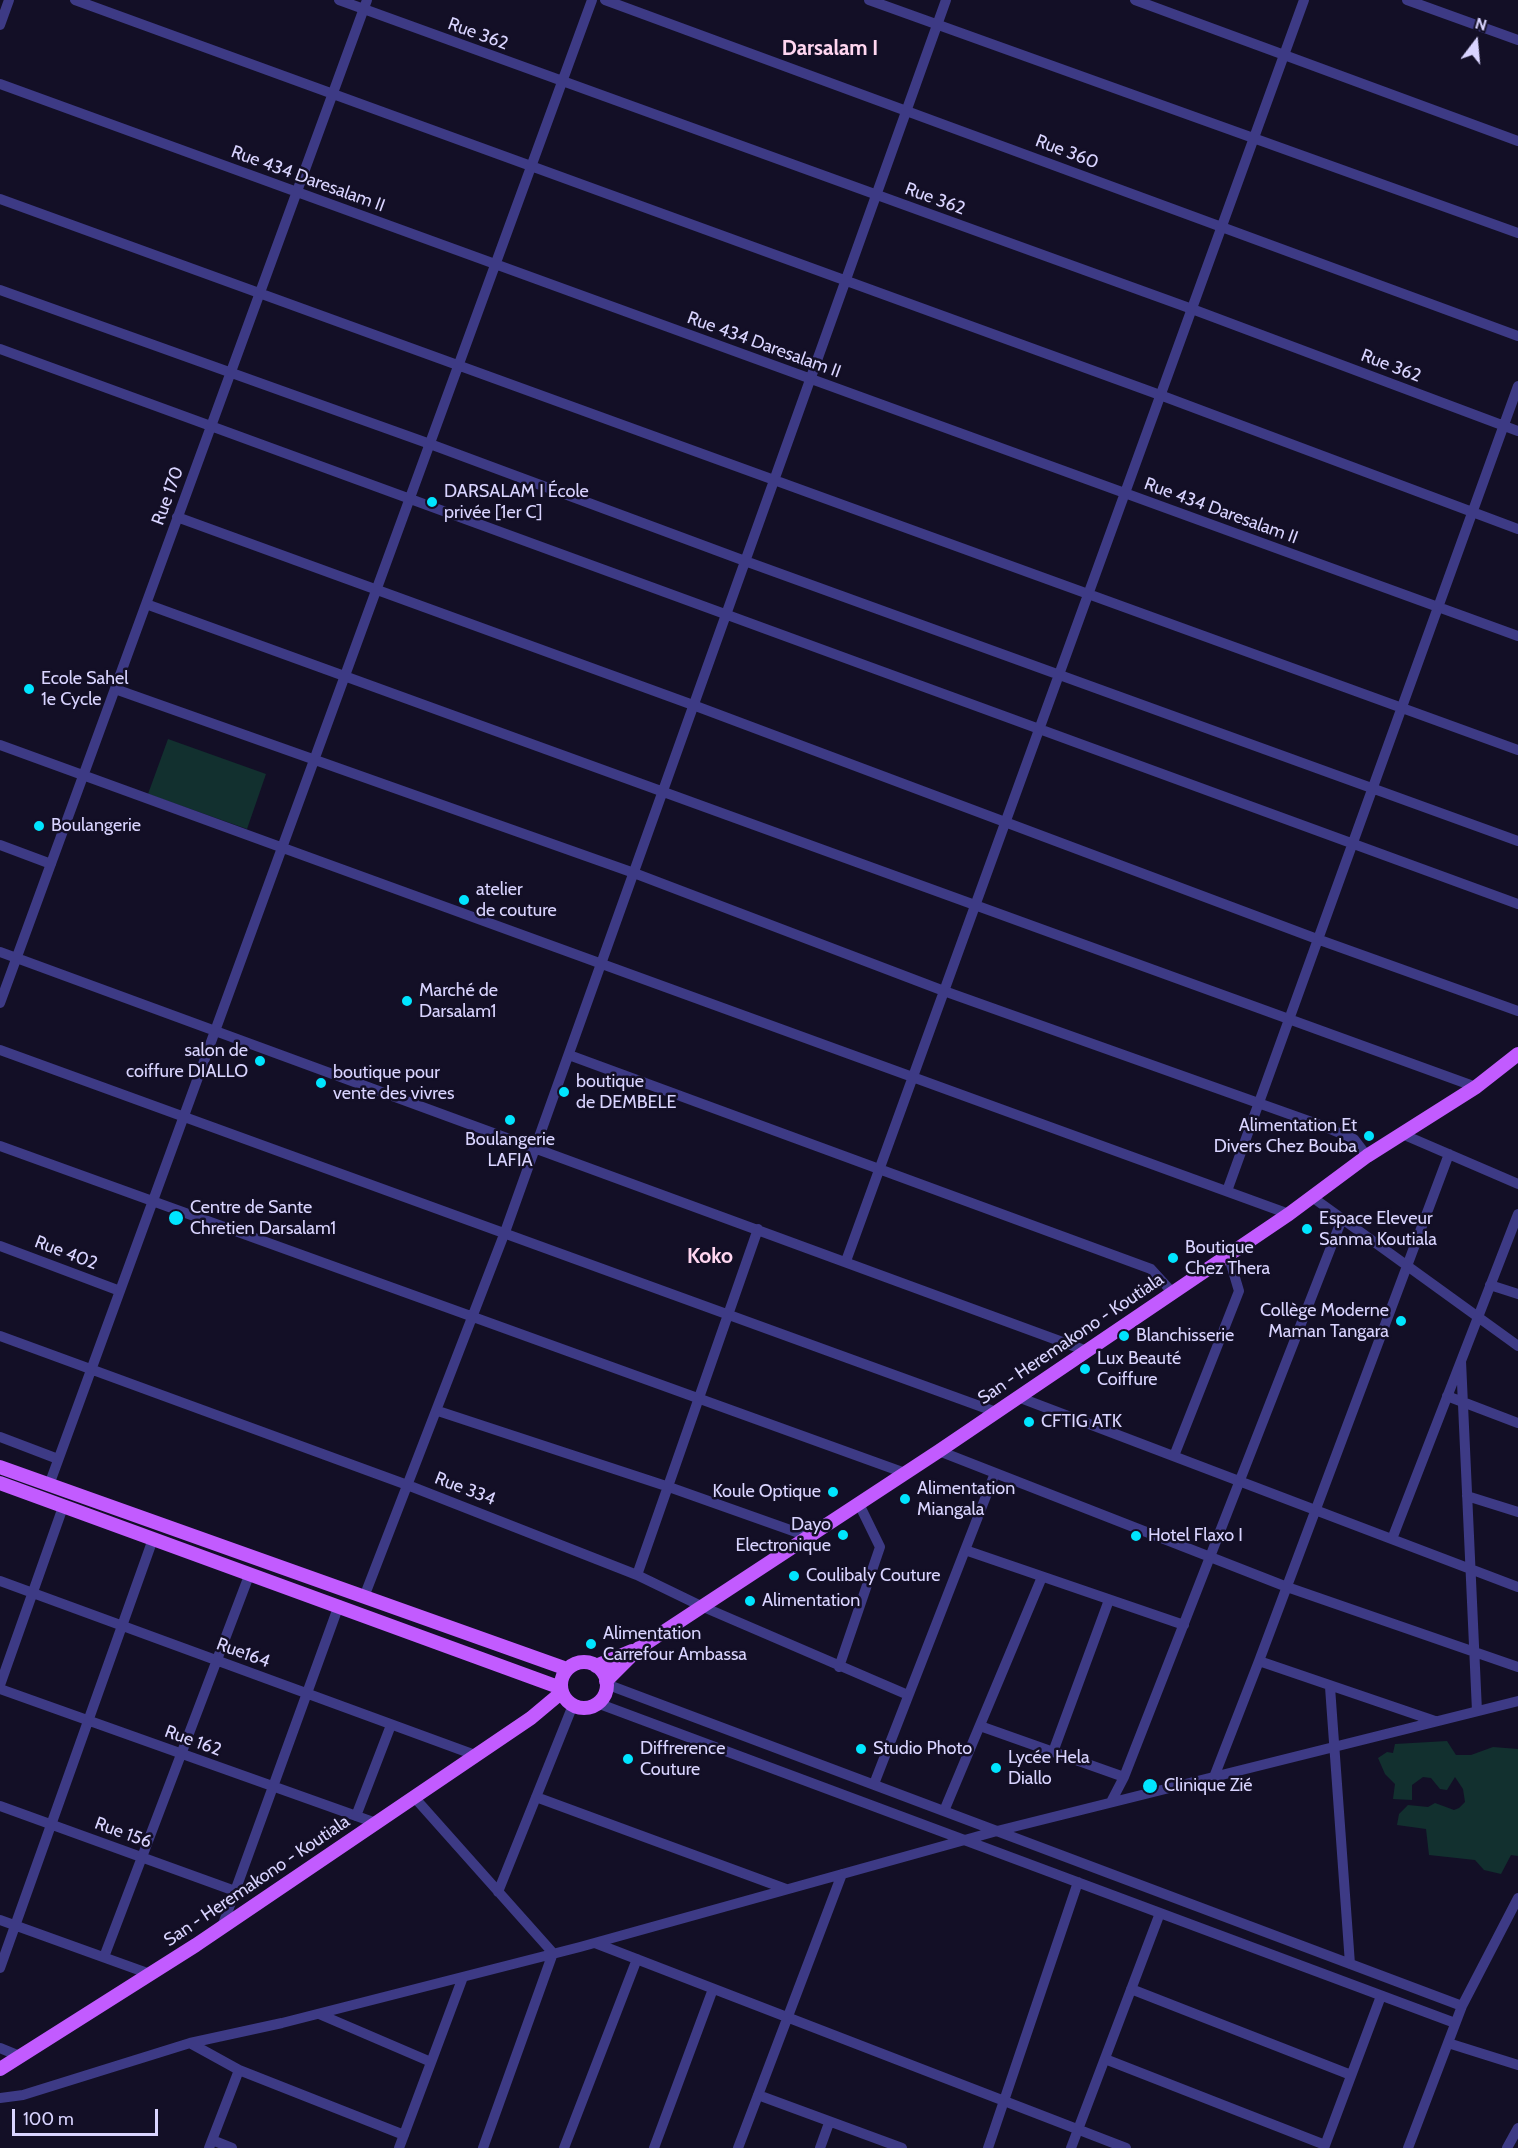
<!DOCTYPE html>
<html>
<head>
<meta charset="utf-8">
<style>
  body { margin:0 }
  #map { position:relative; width:1518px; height:2148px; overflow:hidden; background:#130f26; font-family:Cabin,sans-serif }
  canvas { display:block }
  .north { position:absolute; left:1446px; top:12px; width:60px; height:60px; -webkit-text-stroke:4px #130f26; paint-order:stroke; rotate:16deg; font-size:16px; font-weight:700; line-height:24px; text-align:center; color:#d9d4ff }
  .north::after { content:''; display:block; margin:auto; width:21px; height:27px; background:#d9d4ff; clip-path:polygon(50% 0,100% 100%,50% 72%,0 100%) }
  .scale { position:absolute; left:12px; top:2109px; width:146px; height:27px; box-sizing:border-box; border:3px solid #d9d4ff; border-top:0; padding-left:8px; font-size:18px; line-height:21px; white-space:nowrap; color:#d9d4ff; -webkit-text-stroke:4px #130f26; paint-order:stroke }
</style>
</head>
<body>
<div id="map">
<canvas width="1518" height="2148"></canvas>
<div class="north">N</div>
<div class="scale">100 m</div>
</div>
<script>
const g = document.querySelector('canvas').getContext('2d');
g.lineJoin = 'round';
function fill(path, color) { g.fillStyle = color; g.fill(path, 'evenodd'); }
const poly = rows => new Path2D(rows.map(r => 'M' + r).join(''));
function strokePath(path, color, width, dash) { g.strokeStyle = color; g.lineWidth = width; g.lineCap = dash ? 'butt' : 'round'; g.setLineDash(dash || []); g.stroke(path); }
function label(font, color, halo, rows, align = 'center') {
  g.font = font + ' Cabin,sans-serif'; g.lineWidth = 5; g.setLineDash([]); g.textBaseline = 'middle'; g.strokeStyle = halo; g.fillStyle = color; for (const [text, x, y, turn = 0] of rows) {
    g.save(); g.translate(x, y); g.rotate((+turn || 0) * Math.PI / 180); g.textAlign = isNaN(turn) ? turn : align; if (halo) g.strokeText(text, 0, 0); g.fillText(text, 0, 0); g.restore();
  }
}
fill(poly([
  [168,739,266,774,247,829,148,794],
  [1447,1741,1456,1755,1471,1755,1493,1747,1518,1749,1518,1856,1511,1855,1501,1874,1484,1870,1475,1860,1429,1855,1426,1829,1397,1825,1399,1814,1408,1805,1428,1807,1435,1803,1454,1810,1459,1808,1465,1802,1463,1789,1455,1777,1447,1790,1440,1789,1431,1778,1423,1777,1412,1785,1412,1800,1393,1799,1395,1784,1385,1774,1378,1758,1387,1752,1393,1753,1395,1744]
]), '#12302f');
strokePath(poly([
  [75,0,1160,395,1518,529],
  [339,0,1192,309,1518,431],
  [605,0,1518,336],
  [869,0,1518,233],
  [1135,0,1518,141],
  [1407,0,1518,40],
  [0,25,9,0],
  [0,84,1518,636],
  [0,199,1518,750],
  [0,290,430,444,745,561,1518,841],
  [0,349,1518,904],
  [177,517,693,705,1317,939,1518,1011],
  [146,604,1476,1087],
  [115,689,634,873,944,991,1320,1125,1354,1139,1367,1156],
  [0,745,1289,1214],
  [0,845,51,864],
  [0,952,1087,1351],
  [0,1003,367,0],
  [0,1050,996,1412],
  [569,1055,1151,1269,1172,1292],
  [1402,1134,1518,1184],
  [0,1146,905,1473],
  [1227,1191,1518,386],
  [1312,1197,1518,1346],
  [0,1246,120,1291],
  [846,1261,1304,0],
  [1490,1285,1518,1294],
  [0,1336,410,1486,637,1575,701,1606,908,1695],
  [1461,1361,1477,1711],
  [1447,1396,1518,1423],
  [1018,1397,1518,1587],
  [438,1411,669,1487,810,1537],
  [0,1437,58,1459],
  [939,1451,1287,1587,1518,1667],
  [1174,1456,1239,1291,1228,1254],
  [49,1485,592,0],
  [1467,1496,1518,1512],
  [1392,1539,1518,1214],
  [965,1550,1184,1625],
  [637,1575,758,1229],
  [0,1581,475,1755],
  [364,1597,505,1232,946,0],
  [1259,1661,1435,1721],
  [839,1667,880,1547,859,1504],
  [606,1684,1462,2006],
  [0,1685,63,1507],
  [1330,1687,1350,1964],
  [0,1689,376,1823],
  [597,1703,1455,2023],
  [980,1726,1124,1777],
  [1053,1752,1109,1600],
  [1214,1777,1259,1661,1449,1154],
  [874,1784,995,1473],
  [414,1797,553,1953,483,2148],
  [536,1797,786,1889],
  [1111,1802,1124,1777,1342,1219],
  [0,1806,235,1891],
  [944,1811,1042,1577],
  [356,1816,391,1725],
  [498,1892,573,1705],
  [0,1920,150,1974],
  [222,1927,339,1605],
  [595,1943,1126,2148],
  [104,1957,250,1573],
  [0,1968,153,1539],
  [1131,1989,1351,2075],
  [319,2014,431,2062],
  [190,2043,239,2070,404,2135],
  [1448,2043,1518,2065],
  [0,2048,22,2057],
  [1105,2059,1325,2145],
  [758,2095,902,2148],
  [0,2098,23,2095,190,2043,282,2023,580,1947,997,1831,1518,1701],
  [212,2140,232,2148],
  [209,2148,239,2070],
  [399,2148,463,1977],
  [564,2148,637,1959],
  [654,2148,713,1989],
  [738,2148,842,1874],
  [820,2148,829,2123],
  [988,2148,1078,1882],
  [1071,2148,1160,1913],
  [1324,2148,1381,1996],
  [1408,2148,1462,2006,1518,1898],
  [1507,2148,1518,2128]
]), '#3d3a85', 10);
strokePath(poly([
  [0,1467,567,1669],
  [0,1483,561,1688],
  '561 1685a23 23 0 1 1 46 0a23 23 0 1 1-46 0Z',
  [596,1666,632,1651],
  [606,1681,639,1648,939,1451,1289,1214,1367,1156,1476,1087,1518,1054],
  [0,2069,196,1945,531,1718,562,1692]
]), '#c25bff', 14);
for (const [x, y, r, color] of [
  [432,502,6,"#00e5ff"],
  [29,689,6,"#00e5ff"],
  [39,826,6,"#00e5ff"],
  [464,900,6,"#00e5ff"],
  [407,1001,6,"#00e5ff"],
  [260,1061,6,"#00e5ff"],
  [321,1083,6,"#00e5ff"],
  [564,1092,6,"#00e5ff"],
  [510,1120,6,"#00e5ff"],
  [1369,1136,6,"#00e5ff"],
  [176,1218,8,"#00e5ff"],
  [1307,1229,6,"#00e5ff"],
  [1173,1258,6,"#00e5ff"],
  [1401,1321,6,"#00e5ff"],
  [1124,1336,6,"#00e5ff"],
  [1085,1369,6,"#00e5ff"],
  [1029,1422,6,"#00e5ff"],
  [833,1492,6,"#00e5ff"],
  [905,1499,6,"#00e5ff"],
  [843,1535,6,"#00e5ff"],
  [1136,1536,6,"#00e5ff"],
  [794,1576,6,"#00e5ff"],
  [750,1601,6,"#00e5ff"],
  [591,1644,6,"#00e5ff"],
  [861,1749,6,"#00e5ff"],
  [628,1759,6,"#00e5ff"],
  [996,1768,6,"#00e5ff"],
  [1150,1786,8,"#00e5ff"]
]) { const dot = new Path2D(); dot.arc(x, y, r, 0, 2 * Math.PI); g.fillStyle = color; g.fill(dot); strokePath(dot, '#130f26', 2); }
label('18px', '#d9d4ff', '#130f26', [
  ["Rue 362",478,34,20],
  ["Rue 360",1067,152,21],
  ["Rue 434 Daresalam II",308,179,20],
  ["Rue 362",935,199,20],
  ["Rue 434 Daresalam II",764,345,20],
  ["Rue 362",1391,366,21],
  ["Rue 170",168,496,-70],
  ["Rue 434 Daresalam II",1221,511,20],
  ["Rue 402",66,1253,21],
  ["San - Heremakono - Koutiala",1071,1339,-34],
  ["Rue 334",465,1489,21],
  ["Rue164",243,1653,20],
  ["Rue 162",193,1741,20],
  ["Rue 156",123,1833,20],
  ["San - Heremakono - Koutiala",257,1881,-34]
]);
label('18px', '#d9d4ff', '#130f26', [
  ["DARSALAM I École",444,492],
  ["privée [1er C]",444,513],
  ["Ecole Sahel",41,679],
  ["1e Cycle",41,700],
  ["Boulangerie",51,826],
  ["atelier",476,890],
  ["de couture",476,911],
  ["Marché de",419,991],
  ["Darsalam1",419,1012],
  ["salon de",248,1051,"right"],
  ["coiffure DIALLO",248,1072,"right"],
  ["boutique pour",333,1073],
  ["vente des vivres",333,1094],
  ["boutique",576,1082],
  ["de DEMBELE",576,1103],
  ["Alimentation Et",1357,1126,"right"],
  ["Divers Chez Bouba",1357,1147,"right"],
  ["Boulangerie",510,1140,"center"],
  ["LAFIA",510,1161,"center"],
  ["Centre de Sante",190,1208],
  ["Chretien Darsalam1",190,1229],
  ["Espace Eleveur",1319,1219],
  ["Sanma Koutiala",1319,1240],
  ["Boutique",1185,1248],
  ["Chez Thera",1185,1269],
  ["Collège Moderne",1389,1311,"right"],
  ["Maman Tangara",1389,1332,"right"],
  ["Blanchisserie",1136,1336],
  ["Lux Beauté",1097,1359],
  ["Coiffure",1097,1380],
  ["CFTIG ATK",1041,1422],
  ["Alimentation",917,1489],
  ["Miangala",917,1510],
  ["Koule Optique",821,1492,"right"],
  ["Dayo",831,1525,"right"],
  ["Electronique",831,1546,"right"],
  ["Hotel Flaxo I",1148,1536],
  ["Coulibaly Couture",806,1576],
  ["Alimentation",762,1601],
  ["Alimentation",603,1634],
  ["Carrefour Ambassa",603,1655],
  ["Diffrerence",640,1749],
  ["Couture",640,1770],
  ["Studio Photo",873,1749],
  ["Lycée Hela",1008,1758],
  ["Diallo",1008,1779],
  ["Clinique Zié",1164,1786]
], 'left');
label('bold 21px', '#ffd6f0', '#130f26', [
  ["Darsalam I",830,49],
  ["Koko",710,1257]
]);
</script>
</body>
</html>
